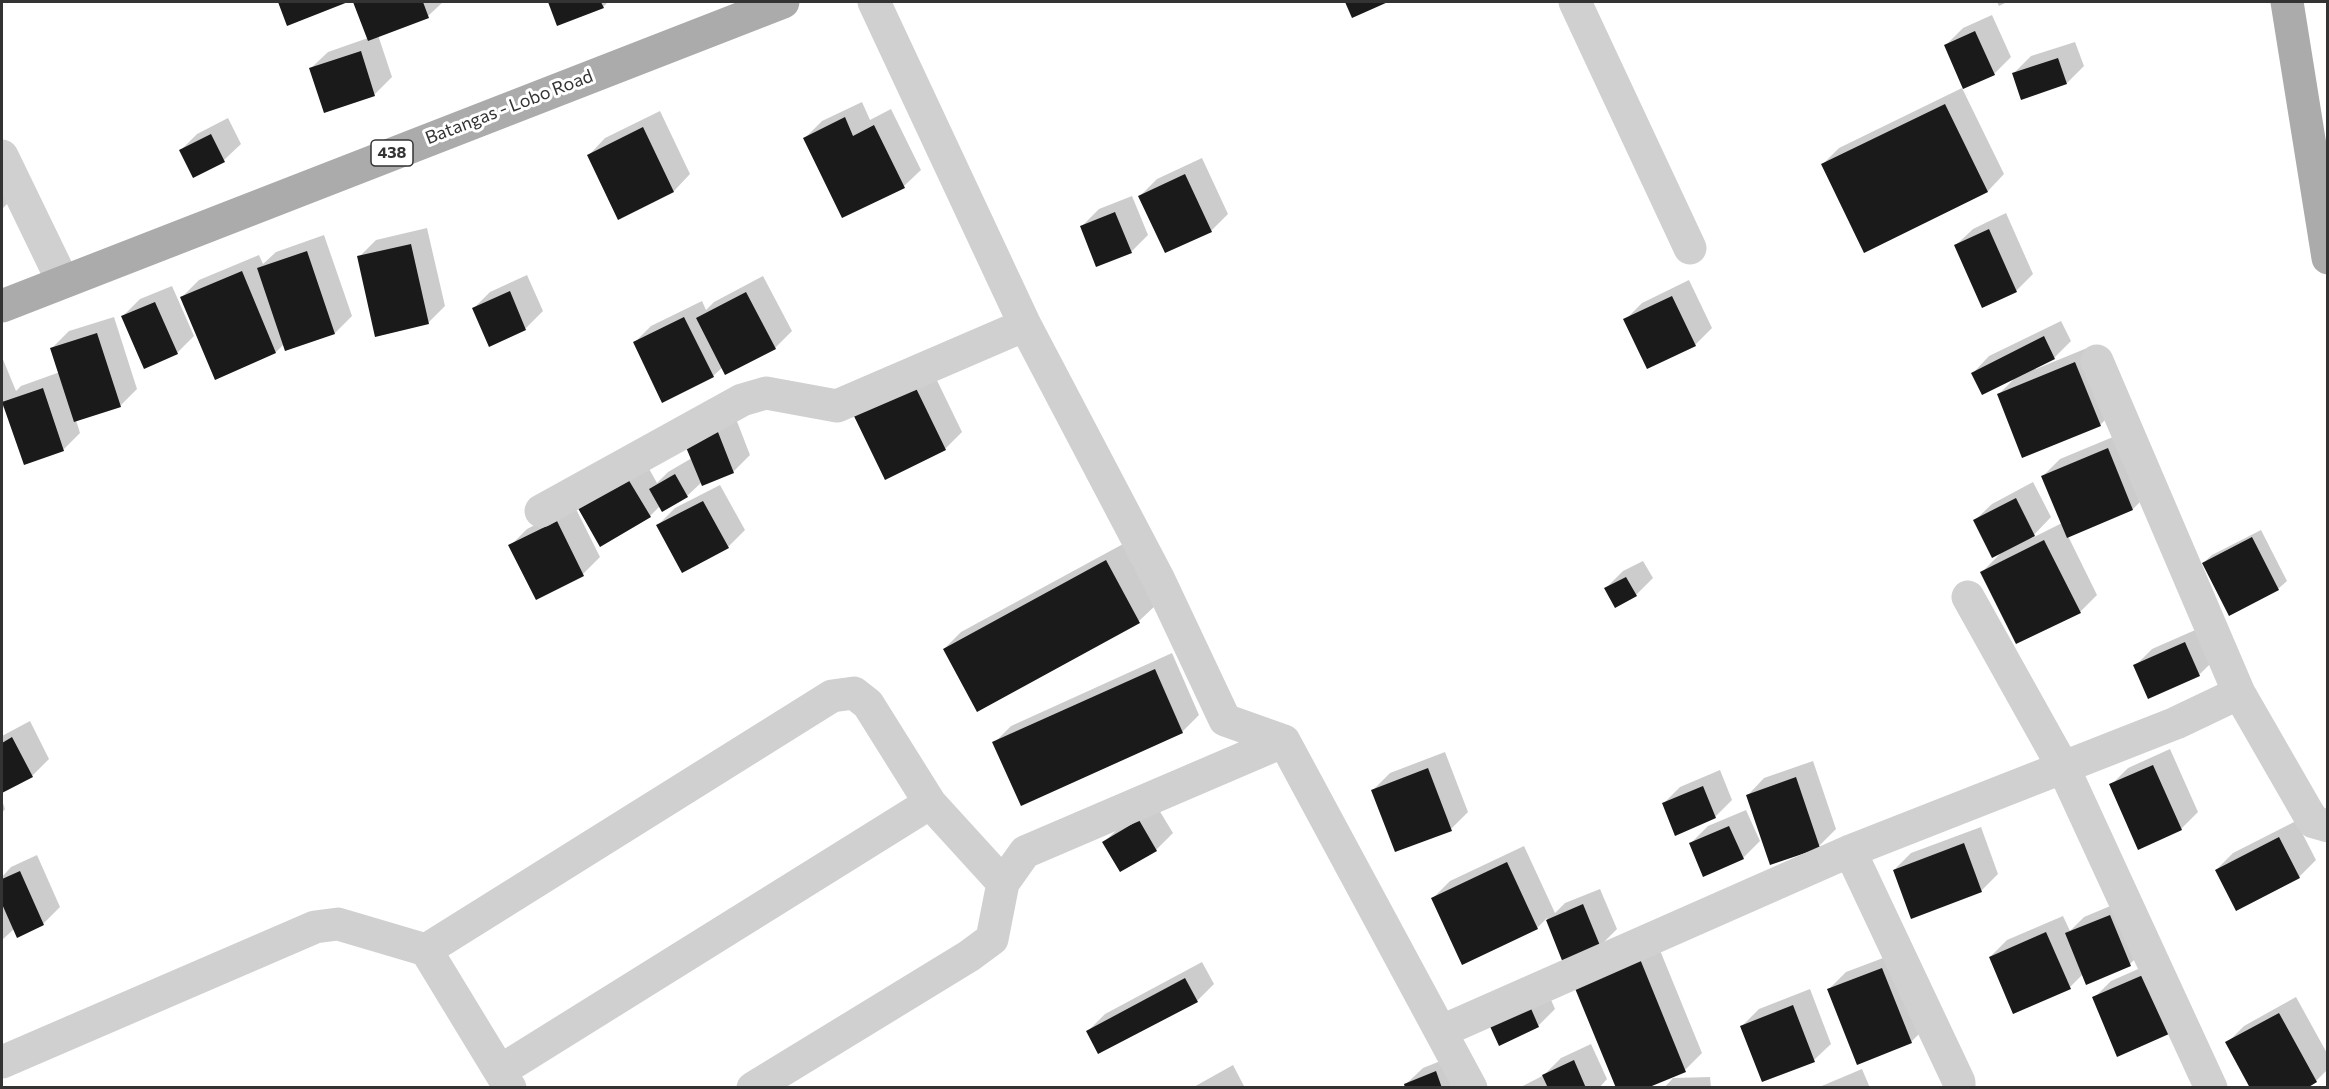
<!DOCTYPE html>
<html>
<head>
<meta charset="utf-8">
<style>
  body { margin:0 }
  #map { position:relative; width:2329px; height:1089px; overflow:hidden; background:#fff; font-family:Commissioner,sans-serif }
  canvas { display:block }
  .frame { position:absolute; inset:0; border:3px solid #333; pointer-events:none }
</style>
</head>
<body>
<div id="map">
<canvas width="2329" height="1089"></canvas>
<div class="frame"></div>
</div>
<script>
const g = document.querySelector('canvas').getContext('2d');
g.lineJoin = 'round';
function fill(path, color) { g.fillStyle = color; g.fill(path, 'evenodd'); }
const poly = rows => new Path2D(rows.map(r => 'M' + r).join(''));
function strokePath(path, color, width, dash) { g.strokeStyle = color; g.lineWidth = width; g.lineCap = dash ? 'butt' : 'round'; g.setLineDash(dash || []); g.stroke(path); }
function label(font, color, halo, rows, align = 'center') {
  g.font = font + ' Commissioner,sans-serif'; g.lineWidth = 6; g.setLineDash([]); g.textBaseline = 'middle'; g.strokeStyle = halo; g.fillStyle = color; for (const [text, x, y, turn = 0] of rows) {
    g.save(); g.translate(x, y); g.rotate((+turn || 0) * Math.PI / 180); g.textAlign = isNaN(turn) ? turn : align; if (halo) g.strokeText(text, 0, 0); g.fillText(text, 0, 0); g.restore();
  }
}
fill(poly([
  [279,2,344,2,288,24],
  [354,2,443,2,428,16,378,35,392,77,375,94,325,111,311,68,328,52,368,38],
  [550,2,608,2,603,7,558,24],
  [1346,2,1384,2,1353,16],
  [1997,2,2007,2,1999,6],
  [1992,15,2011,57,1994,74,1946,45,1963,28],
  [2075,42,2084,66,2067,83,2014,73,2031,56],
  [1962,88,2004,174,1988,191,1864,251,1822,165,1839,148],
  [862,102,870,120,891,109,921,170,904,186,805,138,822,121],
  [660,111,690,174,674,191,619,218,589,155,605,138],
  [228,118,241,144,224,160,180,151,197,134],
  [1202,158,1228,214,1211,231,1140,196,1157,179],
  [2,187,9,202,2,209],
  [1132,196,1148,235,1131,252,1082,226,1099,209],
  [2006,213,2033,274,2016,291,1983,306,1956,245,1973,229],
  [427,228,445,306,428,323,359,257,376,240],
  [324,235,352,316,335,333,284,344,276,352,182,297,199,280,259,255,263,264,276,252],
  [527,275,543,311,526,328,490,345,473,309,490,292],
  [763,276,792,331,775,348,723,367,713,376,634,343,651,326,702,301,706,310,714,302],
  [1689,280,1712,328,1695,345,1625,320,1642,303],
  [172,286,194,336,177,353,123,316,140,299],
  [114,317,137,389,120,406,76,420,80,433,63,450,5,406,2,409,2,357,16,391,21,386,60,372,52,348,69,331],
  [2061,321,2071,341,2054,358,2035,367,2036,369,2092,346,2117,408,2100,425,1998,395,2016,377,1973,373,1989,356],
  [930,366,962,432,945,449,854,412],
  [733,411,750,455,733,472,702,482,687,496,660,506,650,516,577,504,643,458,657,483,668,472,692,458],
  [2125,432,2150,492,2133,509,2068,536,2097,595,2080,612,1982,572,2003,551,1975,520,1992,504,2033,482,2051,517,2030,539,2062,523,2043,476,2060,459],
  [720,485,745,530,728,547,658,525,675,508],
  [574,505,600,557,583,574,537,598,510,546,527,529],
  [2261,530,2287,581,2278,589,2203,563,2212,555],
  [1123,544,1156,605,1139,621,977,710,944,649,961,632],
  [1643,561,1653,578,1636,595,1606,588,1623,571],
  [2202,627,2216,658,2199,675,2149,697,2135,666,2152,649],
  [1172,653,1199,715,1182,732,994,743,1011,726],
  [30,721,49,759,32,776,2,791,2,736],
  [2170,749,2198,812,2181,829,2111,785,2128,768],
  [1445,752,1468,812,1451,829,1373,790,1390,773],
  [1813,761,1836,829,1819,846,1748,795,1764,778],
  [1720,770,1732,800,1715,817,1663,804,1680,787],
  [2,800,5,809,2,813],
  [1156,805,1173,833,1156,850,1104,842,1121,826],
  [1746,810,1760,841,1743,858,1691,843,1708,826],
  [2296,821,2316,860,2299,877,2216,870,2233,853],
  [1981,827,1998,874,1981,891,1894,870,1911,853],
  [1524,846,1555,913,1565,903,1600,889,1617,929,1600,946,1564,961,1547,918,1537,928,1433,898,1450,881],
  [37,855,60,907,43,924,14,929,2,940,2,877,11,867],
  [2127,899,2147,947,2130,964,2083,974,2070,987,1990,957,2007,940,2063,916,2070,931,2084,917],
  [1657,943,1702,1053,1685,1070,1576,986],
  [1899,952,1928,1025,1911,1042,1829,989,1846,972],
  [2161,959,2186,1016,2094,998,2111,981],
  [1202,962,1214,984,1197,1001,1088,1031,1105,1014],
  [1546,988,1555,1009,1538,1026,1500,1044],
  [1810,989,1831,1044,1814,1060,1742,1026,1759,1009],
  [2296,997,2328,1055,2328,1069,2316,1081,2227,1043,2244,1026],
  [1591,1044,1607,1079,1599,1088,1519,1088,1544,1075,1561,1058],
  [1453,1056,1460,1088,1407,1088,1406,1084,1423,1068],
  [1233,1065,1245,1088,1192,1088],
  [1862,1069,1870,1088,1817,1088],
  [1710,1077,1711,1088,1664,1088,1673,1078]
]), '#0003');
fill(poly([
  [278,2,348,2,287,26],
  [353,2,423,2,429,18,368,41],
  [548,2,601,2,604,8,557,26],
  [1345,2,1388,2,1352,18],
  [1975,31,1995,75,1963,89,1944,45],
  [361,51,375,96,324,113,309,68],
  [2058,58,2067,84,2021,100,2012,73],
  [1945,104,1988,192,1864,253,1821,164],
  [845,117,853,136,874,125,905,188,842,218,803,138],
  [643,127,674,192,618,220,587,155],
  [211,134,225,162,193,178,179,150],
  [1185,174,1212,232,1165,253,1138,196],
  [1115,212,1132,253,1096,267,1080,226],
  [1989,229,2017,292,1982,308,1954,245],
  [411,244,429,324,375,337,357,256],
  [307,251,335,334,285,351,257,268],
  [242,271,276,353,215,380,180,297],
  [510,291,526,330,489,347,472,308],
  [746,292,776,349,725,375,696,318],
  [1672,296,1696,346,1647,369,1623,319],
  [155,302,178,354,144,369,121,316],
  [684,317,714,377,662,403,633,342],
  [97,333,121,407,74,422,50,348],
  [2044,336,2055,359,1982,395,1971,373],
  [2075,362,2101,426,2022,458,1997,394],
  [913,382,946,450,885,480,852,412],
  [43,388,64,451,24,465,2,402],
  [716,427,734,473,702,486,683,440],
  [2108,448,2133,510,2067,538,2041,476],
  [625,474,651,517,600,547,575,503],
  [675,474,688,497,662,512,649,489],
  [2016,498,2035,536,1992,558,1973,520],
  [703,501,729,548,682,573,656,525],
  [557,521,584,576,536,600,508,545],
  [2252,537,2279,590,2229,616,2202,563],
  [2044,540,2081,613,2016,644,1980,572],
  [1106,560,1140,623,977,712,943,649],
  [1626,577,1637,596,1615,608,1604,588],
  [2185,642,2200,676,2148,699,2133,665],
  [1155,669,1183,733,1021,806,992,742],
  [12,737,33,777,2,793,2,743],
  [2153,765,2182,830,2138,850,2109,784],
  [1428,768,1452,831,1395,852,1371,790],
  [1796,777,1820,848,1770,865,1746,795],
  [1703,786,1716,818,1675,836,1662,803],
  [1139,820,1157,851,1120,872,1102,842],
  [1729,826,1744,859,1703,877,1689,843],
  [2279,837,2300,878,2236,911,2215,870],
  [1964,843,1982,892,1911,919,1893,870],
  [1507,862,1538,929,1462,965,1431,898],
  [20,871,44,925,17,938,2,904,2,879],
  [1583,904,1601,948,1563,963,1546,920],
  [2110,915,2131,966,2086,985,2065,933],
  [2046,932,2071,989,2013,1014,1989,957],
  [1640,959,1686,1072,1647,1088,1616,1088,1574,986],
  [1882,968,1912,1043,1857,1065,1827,989],
  [2143,975,2169,1034,2117,1057,2092,997],
  [1185,978,1198,1002,1098,1054,1086,1031],
  [1529,1004,1539,1027,1499,1046,1488,1022],
  [1793,1005,1815,1062,1762,1082,1740,1026],
  [2279,1013,2317,1082,2307,1088,2250,1088,2225,1042],
  [1574,1060,1586,1088,1548,1088,1542,1075],
  [1436,1071,1442,1088,1405,1088,1404,1084]
]), '#1a1a1a');
strokePath(poly([
  [874,2,1025,325,1159,580,1225,720,1284,741,1471,1088],
  [1575,2,1690,248],
  [2,156,63,282],
  [2097,361,2239,693,2308,813,2314,822,2328,826],
  [541,511,742,400,766,393,837,406,1025,325],
  [1968,597,2064,769,2211,1088],
  [1850,851,1959,1082,1959,1088],
  [426,950,832,696,854,693,868,704,930,803,1003,883],
  [1442,1031,1850,851,2176,723,2239,693],
  [2,1062,315,927,338,924,426,950,510,1088],
  [500,1071,930,803],
  [753,1088,969,956,992,939,1003,883,1025,852,1284,741]
]), '#d0d0d0', 33);
strokePath(poly([
  [2287,2,2328,258],
  [2,306,783,2]
]), '#ababab', 33);
for (const [x, y, w] of [
  [392,153,42]
]) { const box = new Path2D(); box.roundRect(x - w / 2, y - 13, w, 26, 4.5); g.fillStyle = '#fff'; g.fill(box); strokePath(box, '#333', 1.5); }
label('bold 16px', '#333', null, [
  ["438",392,153]
]);
label('18px', '#333', '#fff', [
  ["Batangas - Lobo Road",509,107,-21]
]);
</script>
</body>
</html>
